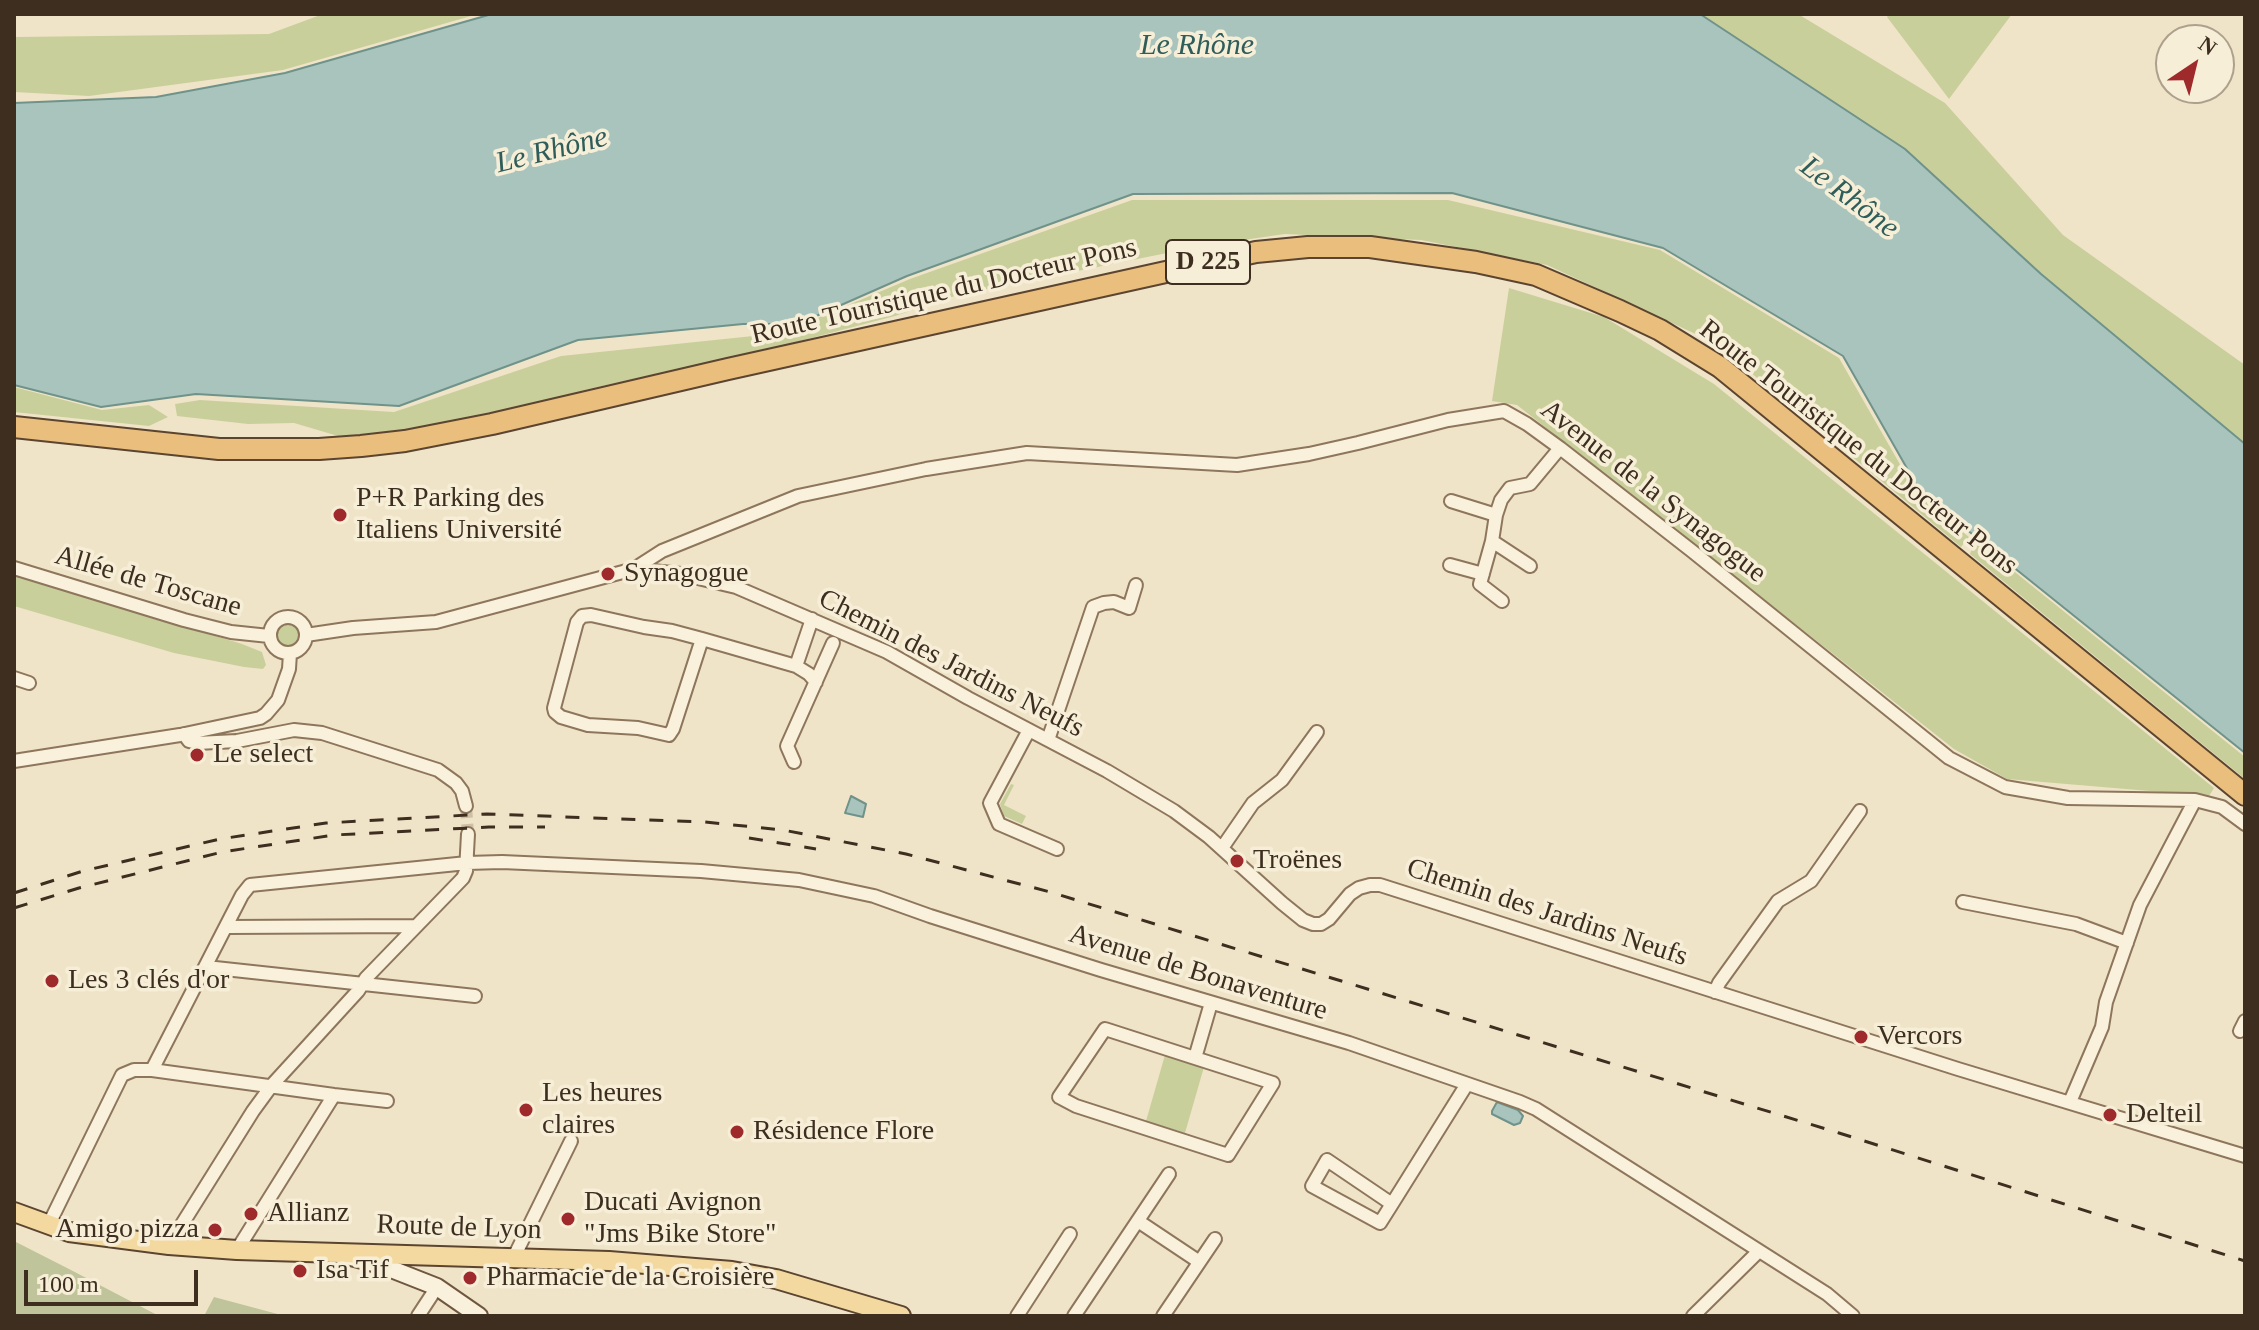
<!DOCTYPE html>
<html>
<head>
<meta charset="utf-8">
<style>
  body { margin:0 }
  #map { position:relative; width:2259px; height:1330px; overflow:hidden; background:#f0e4c8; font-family:Georgia,serif }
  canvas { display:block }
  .frame { position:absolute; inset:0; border:16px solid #3d2e20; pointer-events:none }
  .north { position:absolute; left:2155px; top:24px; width:80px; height:80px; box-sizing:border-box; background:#f7eed8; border:2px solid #ada18e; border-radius:50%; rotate:35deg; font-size:22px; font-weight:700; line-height:32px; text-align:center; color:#3d2e20 }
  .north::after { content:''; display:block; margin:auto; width:28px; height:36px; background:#9e2a2b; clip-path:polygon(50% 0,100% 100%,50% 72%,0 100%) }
  .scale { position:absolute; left:24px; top:1270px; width:174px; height:36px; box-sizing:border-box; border:4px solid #3d2e20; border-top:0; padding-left:10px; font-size:24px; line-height:28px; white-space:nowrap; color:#3d2e20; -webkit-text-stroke:6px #f7eed8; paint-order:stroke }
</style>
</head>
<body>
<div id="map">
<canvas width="2259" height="1330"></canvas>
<div class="frame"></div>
<div class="north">N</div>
<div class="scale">100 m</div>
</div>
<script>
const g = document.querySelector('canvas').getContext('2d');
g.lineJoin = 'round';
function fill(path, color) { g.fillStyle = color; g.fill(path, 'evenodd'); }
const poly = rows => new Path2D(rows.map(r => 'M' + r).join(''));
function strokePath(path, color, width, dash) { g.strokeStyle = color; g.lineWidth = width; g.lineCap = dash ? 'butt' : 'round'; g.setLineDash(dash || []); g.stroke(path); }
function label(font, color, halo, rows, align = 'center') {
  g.font = font + ' Georgia,serif'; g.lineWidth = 7; g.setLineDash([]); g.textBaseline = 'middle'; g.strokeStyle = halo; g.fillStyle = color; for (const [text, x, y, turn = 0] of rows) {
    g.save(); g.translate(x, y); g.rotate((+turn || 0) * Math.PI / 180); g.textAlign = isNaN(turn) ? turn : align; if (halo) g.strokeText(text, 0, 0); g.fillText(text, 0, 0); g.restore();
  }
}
fill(poly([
  [323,14,478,14,283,70,89,96,14,92,14,37,269,34],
  [1700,14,1798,14,1945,103,2063,235,2245,365,2245,444,2041,274,1905,149],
  [1889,14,2012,14,1949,99,1887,17],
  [1132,200,1448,200,1660,250,1839,358,1917,494,1969,537,1961,547,1715,343,1547,265,1421,240,1285,234,1202,246,958,295,895,316,743,356,602,386,432,429,338,436,294,423,248,424,177,416,175,404,200,400,394,412,561,356,782,333,910,279],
  [1509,288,1604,317,1714,384,2214,788,2209,796,2007,779,1954,749,1517,405,1492,401],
  [14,387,102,410,149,405,168,417,149,426,14,412],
  [1975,540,2245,757,2245,779,1970,554],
  [14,574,242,644,262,652,266,665,263,669,244,667,174,653,14,606],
  '276 634a12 12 0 1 1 24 0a12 12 0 1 1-24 0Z',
  [1011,784,1014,785,1004,805,1026,816,1022,824,1004,816,1000,804],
  [1165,1055,1204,1067,1185,1133,1146,1121]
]), '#c9cf9b');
fill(poly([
  [14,1241,69,1269,159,1316,14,1316],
  [214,1297,285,1316,204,1316]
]), '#bfc49a');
const water = poly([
  [492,14,1700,14,1905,149,2041,274,2245,444,2245,753,1921,493,1843,356,1663,248,1452,193,1133,194,907,276,798,324,743,324,578,340,399,406,196,394,101,407,14,385,14,103,156,97,285,73,492,14],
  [851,796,866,804,863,817,845,813,851,796],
  [1497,1102,1518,1110,1523,1116,1520,1123,1514,1125,1492,1114,1492,1111,1497,1102]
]);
fill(water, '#a9c4bc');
strokePath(water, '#6f938a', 2);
strokePath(poly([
  [466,806,468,834]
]), '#ccc0a6', 12, [12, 6]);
const minor = poly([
  [1451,501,1496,515],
  [1492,541,1530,566],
  [1450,565,1483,574],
  [14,568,184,620,231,632,269,636],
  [634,569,681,574,736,587,887,652,968,698,1107,771,1174,811,1209,837,1282,903,1303,920,1313,924,1321,924,1329,919,1350,894,1359,888,1370,885,1380,885,1958,1069,2245,1156],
  [1502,601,1480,584,1492,541,1496,515,1501,500,1510,488,1530,484,1560,448],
  '270 635a18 18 0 1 1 36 0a18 18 0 1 1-36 0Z',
  [306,635,353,628,436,622,634,569,662,551,798,496,926,469,1027,453,1237,465,1309,454,1358,443,1448,420,1504,411,1527,424,1560,448,1692,551,1949,758,2005,787,2068,798,2195,800,2222,807,2245,824],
  [702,639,673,729,669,735,638,728,588,725,561,717,555,712,554,708,577,622,582,616,591,615,644,627,672,631,702,639,796,666,809,674,816,682],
  [796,666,812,619],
  [14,678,29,683],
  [1029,730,990,803,999,824,1057,849],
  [184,734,189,741,197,743,237,741,294,730,322,733,438,770,456,783,462,791,466,806],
  [1048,740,1093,607,1104,603,1114,602,1129,608,1136,585],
  [14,761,180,735,260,718,266,714,278,700,289,669,290,653],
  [794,762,787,746,833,643],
  [1222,848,1253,803,1282,780,1317,732],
  [1963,902,2076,924,2127,943],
  [227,927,416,926],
  [206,967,475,996],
  [1715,992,1719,983,1778,901,1811,881,1860,811],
  [2240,1031,2245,1021],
  [1195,1058,1105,1029,1059,1097,1076,1106,1228,1155,1273,1083,1195,1058,1211,1003],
  [152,1070,242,895,250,885,467,863,502,862,701,871,799,880,874,896,930,916,1101,970,1349,1043,1520,1102,1536,1109,1827,1294,1853,1316],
  [2070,1102,2102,1027,2106,1002,2140,905,2195,800],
  [1392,1204,1327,1160,1312,1186,1380,1223,1392,1204,1467,1084],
  [1138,1221,1195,1259],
  [48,1226,122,1075,134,1070,152,1070,334,1095,387,1101],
  [169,1245,253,1111,272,1085,358,991,366,978,463,878,466,871,468,834],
  [237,1250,334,1095],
  [514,1257,571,1141],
  [418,1316,437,1287],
  [1017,1316,1070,1234],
  [1074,1316,1169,1174],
  [1163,1316,1215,1239],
  [1693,1316,1759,1251]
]);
const secondary = poly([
  [351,1257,381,1265,437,1287,479,1316]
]);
const primary = poly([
  [14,1212,69,1232,169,1245,237,1250,609,1261,732,1271,776,1279,901,1316]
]);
const trunk = poly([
  [14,427,219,449,319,449,361,446,405,441,492,424,728,369,1256,252,1308,247,1370,247,1476,262,1536,275,1620,311,1660,330,1720,367,2245,795]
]);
strokePath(minor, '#8d765c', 16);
strokePath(secondary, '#6f573f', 20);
strokePath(primary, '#5b4430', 22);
strokePath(trunk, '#5b4430', 24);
strokePath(minor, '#faf1dc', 12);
strokePath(secondary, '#faf1dc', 16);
strokePath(primary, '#f3d9a0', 18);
strokePath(trunk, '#eabe7c', 20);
strokePath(poly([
  [749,838,816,849],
  [14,893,83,871,220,839,326,823,487,814,705,822,783,830,906,854,1050,892,1839,1133,2245,1261],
  [14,908,79,888,222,852,334,835,489,827,545,827]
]), '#3d2e20', 3, [14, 14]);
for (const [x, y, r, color] of [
  [340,515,8,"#9e2a2b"],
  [608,574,8,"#9e2a2b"],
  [197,755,8,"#9e2a2b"],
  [1237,861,8,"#9e2a2b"],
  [52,981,8,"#9e2a2b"],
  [1861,1037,8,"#9e2a2b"],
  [526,1110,8,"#9e2a2b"],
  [2110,1115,8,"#9e2a2b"],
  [737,1132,8,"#9e2a2b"],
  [251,1214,8,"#9e2a2b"],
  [568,1219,8,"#9e2a2b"],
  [215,1230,8,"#9e2a2b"],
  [300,1271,8,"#9e2a2b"],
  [470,1278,8,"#9e2a2b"]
]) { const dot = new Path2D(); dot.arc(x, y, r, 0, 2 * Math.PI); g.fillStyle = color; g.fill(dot); strokePath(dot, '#f7eed8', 3); }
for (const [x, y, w] of [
  [1208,262,84]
]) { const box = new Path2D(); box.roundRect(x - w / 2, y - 22, w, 44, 6); g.fillStyle = '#f7eed8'; g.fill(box); strokePath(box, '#3d2e20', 2); }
label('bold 26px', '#3d2e20', null, [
  ["D 225",1208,262]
]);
label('28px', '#3d2e20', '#f7eed8', [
  ["Route Touristique du Docteur Pons",944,292,-13],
  ["Route Touristique du Docteur Pons",1858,448,38],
  ["Avenue de la Synagogue",1653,492,38],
  ["Allée de Toscane",148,582,16],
  ["Chemin des Jardins Neufs",951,664,27],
  ["Chemin des Jardins Neufs",1547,913,18],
  ["Avenue de Bonaventure",1198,973,17],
  ["Route de Lyon",459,1228,2]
]);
label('28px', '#3d2e20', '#f7eed8', [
  ["P+R Parking des",356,499],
  ["Italiens Université",356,531],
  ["Synagogue",624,574],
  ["Le select",213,755],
  ["Troënes",1253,861],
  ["Les 3 clés d'or",68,981],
  ["Vercors",1877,1037],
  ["Les heures",542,1094],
  ["claires",542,1126],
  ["Delteil",2126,1115],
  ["Résidence Flore",753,1132],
  ["Ducati Avignon",584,1203],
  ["\"Jms Bike Store\"",584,1235],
  ["Allianz",267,1214],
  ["Amigo pizza",199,1230,"right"],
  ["Isa Tif",316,1271],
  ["Pharmacie de la Croisière",486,1278]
], 'left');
label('italic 30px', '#2f5d5a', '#f7eed8', [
  ["Le Rhône",1197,46],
  ["Le Rhône",552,151,-14],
  ["Le Rhône",1849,198,37]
]);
</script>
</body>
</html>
